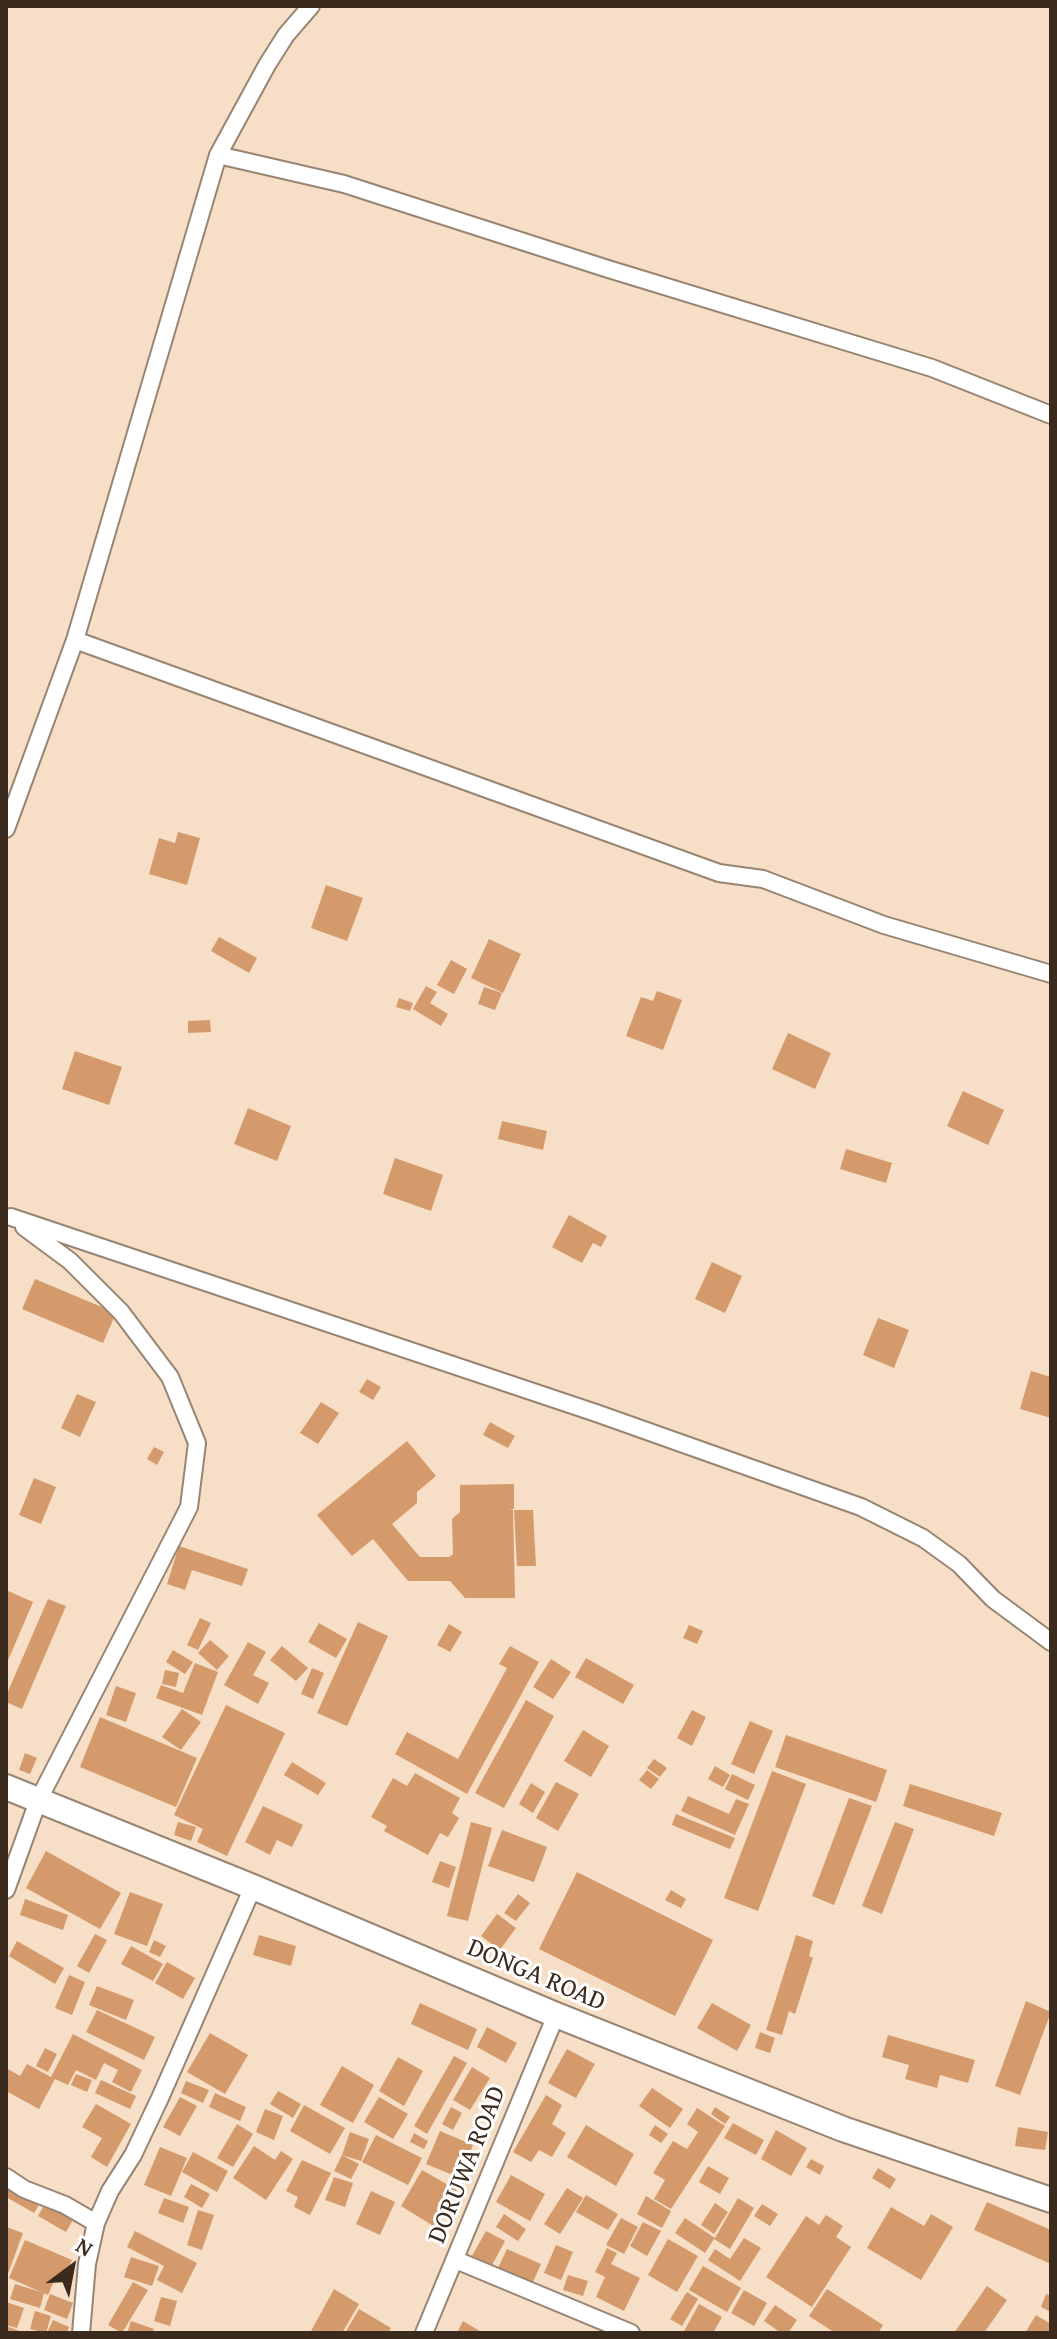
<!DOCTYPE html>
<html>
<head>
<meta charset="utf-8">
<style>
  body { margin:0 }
  #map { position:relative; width:1057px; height:2339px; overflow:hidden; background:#f6dfc6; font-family:"Gentium Book Plus",serif }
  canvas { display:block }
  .frame { position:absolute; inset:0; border:8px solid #3b2a1e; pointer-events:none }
  .north { position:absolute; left:32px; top:2227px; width:80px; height:80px; -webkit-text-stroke:6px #fff; paint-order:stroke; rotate:32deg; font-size:22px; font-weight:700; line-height:32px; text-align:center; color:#3b2a1e }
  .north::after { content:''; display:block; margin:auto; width:28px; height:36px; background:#3b2a1e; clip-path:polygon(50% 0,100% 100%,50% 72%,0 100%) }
</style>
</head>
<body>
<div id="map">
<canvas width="1057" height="2339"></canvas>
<div class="frame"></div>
<div class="north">N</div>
</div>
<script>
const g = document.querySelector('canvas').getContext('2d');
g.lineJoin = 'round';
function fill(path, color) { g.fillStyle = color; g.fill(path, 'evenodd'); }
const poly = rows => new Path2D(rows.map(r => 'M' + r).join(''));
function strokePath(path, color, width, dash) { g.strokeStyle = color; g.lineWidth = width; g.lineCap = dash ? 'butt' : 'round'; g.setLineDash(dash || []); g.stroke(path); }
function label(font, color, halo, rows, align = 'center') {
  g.font = font + ' "Gentium Book Plus",serif'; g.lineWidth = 6; g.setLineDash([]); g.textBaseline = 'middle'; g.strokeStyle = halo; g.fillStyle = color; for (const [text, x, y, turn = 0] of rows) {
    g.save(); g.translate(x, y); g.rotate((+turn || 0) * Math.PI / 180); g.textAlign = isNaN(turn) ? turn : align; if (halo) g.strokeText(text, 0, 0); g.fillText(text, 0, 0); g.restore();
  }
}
fill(poly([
  [178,832,200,838,187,885,149,874,159,838,175,843],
  [326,885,363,898,347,941,311,928],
  [219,937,257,958,249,973,211,951],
  [489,939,521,954,503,993,471,978],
  [451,960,467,969,454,994,437,985],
  [426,986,437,992,430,1003,448,1014,441,1026,413,1009],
  [484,987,502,993,495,1010,478,1004],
  [657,991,682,1000,663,1050,626,1036,641,997,653,1001],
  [399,998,413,1003,410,1011,396,1007],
  [210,1020,211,1032,188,1033,188,1021],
  [788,1033,831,1053,815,1089,772,1069],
  [75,1051,122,1067,109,1105,62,1089],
  [963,1091,1004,1110,988,1145,947,1126],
  [248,1108,291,1126,277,1161,234,1144],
  [502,1121,547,1131,543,1150,498,1139],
  [846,1149,892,1163,886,1183,840,1169],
  [395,1158,443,1175,431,1211,383,1194],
  [569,1215,607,1236,601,1247,593,1243,582,1263,552,1247],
  [712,1262,742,1276,725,1313,695,1299],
  [35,1279,116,1313,103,1343,22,1309],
  [878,1318,909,1330,894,1368,863,1355],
  [1031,1371,1051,1377,1051,1418,1020,1409],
  [367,1379,381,1387,373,1400,359,1392],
  [77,1394,96,1402,80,1437,61,1428],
  [321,1402,339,1413,318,1444,300,1433],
  [490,1422,515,1436,508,1448,483,1435],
  [407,1441,436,1476,417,1492,417,1503,392,1524,420,1557,449,1557,453,1554,452,1519,460,1512,460,1485,514,1484,514,1509,509,1510,513,1510,515,1598,465,1598,450,1581,408,1581,373,1539,352,1556,317,1515],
  [154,1447,164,1452,157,1465,147,1459],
  [34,1478,56,1487,41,1524,19,1515],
  [514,1510,533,1510,536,1566,517,1566],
  [179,1546,248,1569,242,1586,192,1570,185,1590,167,1584],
  [6,1590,33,1602,6,1665],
  [48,1599,66,1606,22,1709,6,1702,6,1696],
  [200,1618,211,1623,198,1650,187,1645],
  [358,1622,388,1636,347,1726,317,1713],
  [319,1623,347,1639,336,1658,308,1642],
  [449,1624,462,1632,450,1652,437,1645],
  [689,1625,703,1631,697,1644,683,1638],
  [210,1640,229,1656,217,1670,198,1653],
  [248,1642,266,1652,253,1675,269,1683,258,1704,224,1685],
  [282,1646,308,1668,296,1681,270,1660],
  [510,1646,539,1662,467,1794,395,1754,407,1732,458,1759,507,1668,499,1664],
  [173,1650,193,1662,185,1674,166,1662],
  [586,1658,634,1685,623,1704,575,1677],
  [551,1659,571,1672,553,1699,533,1687],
  [195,1663,218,1672,202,1715,156,1698,161,1685,183,1693],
  [312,1668,324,1673,313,1699,301,1694],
  [165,1670,179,1673,176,1687,162,1684],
  [116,1686,136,1693,126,1722,106,1715],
  [526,1700,554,1716,504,1808,475,1793],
  [226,1705,285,1733,227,1856,197,1842,203,1829,174,1815],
  [182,1709,201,1722,181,1750,162,1737],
  [692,1710,706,1717,692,1746,677,1738],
  [100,1717,197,1758,176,1807,80,1767],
  [750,1721,773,1731,754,1774,731,1764],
  [583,1730,609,1746,591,1777,564,1761],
  [786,1735,887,1770,876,1802,775,1767],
  [25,1753,37,1758,30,1774,19,1770],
  [654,1759,667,1768,660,1777,647,1768],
  [292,1762,326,1783,318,1795,284,1775],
  [715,1766,730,1775,723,1787,708,1779],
  [647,1770,659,1779,651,1789,639,1780],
  [772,1771,806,1784,758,1911,724,1898],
  [415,1773,460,1798,452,1813,459,1818,448,1837,440,1833,428,1855,384,1831,387,1826,371,1817,393,1778,407,1786],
  [732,1774,755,1785,748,1800,725,1789],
  [556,1782,579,1794,558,1831,536,1818],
  [531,1783,545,1792,533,1813,519,1804],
  [910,1784,1002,1813,994,1836,903,1806],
  [688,1796,729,1814,736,1799,749,1804,735,1835,681,1811],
  [849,1798,872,1806,834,1905,812,1896],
  [263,1806,303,1825,292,1847,277,1840,270,1855,245,1842],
  [676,1814,735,1838,730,1849,672,1825],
  [178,1822,196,1827,191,1841,174,1835],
  [471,1822,492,1828,468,1921,447,1916],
  [895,1822,914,1829,882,1914,862,1906],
  [502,1830,547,1847,534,1882,488,1866],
  [46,1851,121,1893,100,1929,26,1888],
  [440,1861,456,1867,449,1888,432,1882],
  [577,1872,713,1940,675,2016,539,1949],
  [671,1890,686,1899,681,1908,665,1900],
  [130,1892,163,1904,147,1946,114,1934],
  [518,1894,530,1903,516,1921,504,1913],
  [25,1899,68,1915,63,1930,20,1915],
  [497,1914,516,1928,500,1950,481,1936],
  [95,1934,107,1940,89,1973,77,1966],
  [259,1935,296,1946,291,1966,253,1955],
  [796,1935,813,1941,809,1956,813,1958,795,2014,789,2011,782,2035,766,2030],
  [154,1940,166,1946,160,1957,149,1952],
  [17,1941,64,1968,55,1984,9,1956],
  [131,1946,163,1964,153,1981,121,1964],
  [167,1962,195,1978,183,1999,155,1983],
  [69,1975,85,1982,72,2015,55,2008],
  [97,1986,134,2000,126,2020,89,2005],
  [1026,2001,1051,2012,1020,2095,995,2086],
  [420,2003,477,2029,468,2050,411,2024],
  [712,2003,751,2025,737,2051,697,2028],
  [97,2010,155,2037,144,2060,86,2032],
  [487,2027,517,2043,506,2063,477,2047],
  [760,2032,775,2038,770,2053,755,2048],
  [210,2033,248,2055,225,2094,187,2072],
  [73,2034,142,2070,131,2092,112,2082,118,2070,104,2063,96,2080,76,2070,68,2085,55,2079,39,2109,6,2091,6,2068,20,2076,27,2064,51,2077],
  [888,2035,975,2060,968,2083,940,2075,937,2088,905,2079,909,2065,882,2057],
  [45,2048,57,2054,48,2072,36,2066],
  [567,2049,595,2064,576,2098,548,2083],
  [454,2056,467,2063,427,2134,414,2126],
  [398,2057,423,2071,404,2106,379,2091],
  [342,2066,374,2085,353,2123,320,2105],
  [472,2067,490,2078,470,2110,453,2100],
  [76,2074,92,2080,87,2092,71,2085],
  [101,2080,136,2096,130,2109,95,2093],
  [186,2081,209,2090,203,2103,181,2093],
  [652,2088,683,2109,670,2128,639,2106],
  [278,2091,301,2104,293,2118,270,2104],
  [215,2093,246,2107,240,2121,209,2107],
  [546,2095,562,2105,552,2124,566,2133,552,2157,539,2150,531,2162,513,2152],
  [180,2097,197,2106,180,2136,163,2127],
  [379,2097,408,2114,393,2139,364,2122],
  [96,2104,131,2124,107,2167,91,2157,102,2138,82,2127],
  [304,2105,345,2128,330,2154,290,2131],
  [451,2107,462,2113,453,2130,442,2124],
  [715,2107,730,2117,725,2124,711,2114],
  [697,2108,725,2126,671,2209,654,2199,665,2180,653,2173,673,2141,687,2149,698,2132,687,2124],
  [265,2109,283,2116,274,2140,256,2132],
  [733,2123,764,2140,756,2155,724,2138],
  [237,2124,253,2134,233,2167,217,2158],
  [586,2125,634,2154,616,2186,567,2157],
  [655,2125,668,2134,661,2143,649,2135],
  [1018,2127,1048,2132,1045,2150,1015,2146],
  [776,2130,807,2148,791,2176,761,2159],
  [440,2131,473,2145,460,2178,426,2164],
  [350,2132,369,2139,361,2161,342,2155],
  [414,2133,428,2141,424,2149,410,2142],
  [376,2135,422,2158,408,2185,362,2162],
  [254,2146,275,2160,281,2151,293,2159,266,2200,233,2178],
  [160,2147,187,2158,171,2196,144,2185],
  [193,2152,228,2171,217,2192,182,2172],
  [342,2155,359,2164,351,2179,334,2171],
  [811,2159,824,2166,820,2175,806,2167],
  [302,2160,331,2173,310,2215,294,2207,298,2197,286,2191],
  [708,2166,729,2178,720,2194,699,2182],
  [878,2168,896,2179,890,2189,872,2178],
  [422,2170,457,2190,435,2227,401,2206],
  [511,2175,545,2194,530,2221,496,2202],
  [334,2177,353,2183,345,2207,325,2200],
  [10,2182,42,2200,34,2213,6,2197],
  [191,2184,210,2194,202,2208,184,2197],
  [567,2188,583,2198,560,2234,544,2224],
  [371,2191,395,2202,380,2235,356,2224],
  [50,2195,78,2211,66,2232,38,2216],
  [586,2195,618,2214,608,2230,576,2212],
  [646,2196,671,2211,662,2228,637,2214],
  [164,2198,189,2207,183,2223,158,2213],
  [738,2198,754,2208,730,2249,714,2239,705,2253,675,2233,685,2218,715,2238],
  [987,2202,1051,2230,1051,2264,974,2230],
  [715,2203,728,2212,714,2234,701,2225],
  [762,2204,778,2214,770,2226,754,2216],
  [891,2207,924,2226,931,2214,953,2227,921,2280,867,2248],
  [198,2210,214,2215,202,2250,187,2245],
  [504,2214,526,2229,518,2241,496,2227],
  [826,2215,843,2226,836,2237,851,2247,812,2307,766,2277,806,2216,819,2225],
  [621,2218,638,2227,624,2254,606,2245],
  [643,2222,661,2231,647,2256,630,2246],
  [6,2227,23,2233,6,2279],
  [135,2231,197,2263,182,2293,157,2280,164,2266,127,2247],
  [486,2231,505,2241,491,2267,472,2256],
  [744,2238,761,2248,740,2281,708,2260,715,2249,730,2259],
  [668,2239,698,2256,677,2292,648,2275],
  [25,2240,72,2260,64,2279,56,2276,48,2295,9,2278],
  [556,2245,573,2252,561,2280,544,2273],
  [607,2248,617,2253,611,2264,640,2278,624,2311,596,2297,605,2277,595,2272],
  [507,2249,541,2264,532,2284,498,2268],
  [131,2257,159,2266,152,2286,124,2277],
  [703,2266,741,2288,727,2312,689,2290],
  [568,2275,588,2281,583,2296,563,2290],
  [133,2282,148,2290,122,2333,108,2325],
  [15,2284,44,2293,40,2308,10,2299],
  [987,2286,1007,2300,984,2333,954,2333],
  [334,2289,359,2304,342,2333,310,2333],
  [827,2289,883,2325,878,2333,835,2333,809,2316],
  [744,2290,767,2303,754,2326,731,2313],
  [687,2292,698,2299,682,2326,670,2319],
  [50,2294,73,2303,67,2319,44,2310],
  [1046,2294,1051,2296,1051,2312,1041,2307],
  [161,2297,177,2301,170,2326,154,2321],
  [6,2302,24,2308,17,2328,6,2325],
  [699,2304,722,2317,713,2333,683,2333],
  [775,2305,797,2320,788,2333,781,2333,764,2321],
  [359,2309,391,2328,388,2333,345,2333],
  [35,2311,51,2316,46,2333,30,2329],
  [1036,2315,1051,2324,1051,2333,1025,2333],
  [53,2320,69,2327,67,2333,47,2333],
  [131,2321,154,2329,152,2333,127,2333],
  [463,2321,483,2333,457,2333],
  [6,2326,25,2333,6,2333]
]), '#d49a6b');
const street = poly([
  [218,155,344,184,605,268,932,368,1051,415],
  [75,640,719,873,763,879,884,925,1051,974],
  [6,829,75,640,218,155,267,65,286,35,311,6],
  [11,1217,596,1413,861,1507,923,1538,959,1564,993,1599,1051,1642],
  [6,1890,38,1801,189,1507,197,1443,170,1377,121,1312,70,1261,24,1227],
  [6,2177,24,2189,65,2205,96,2223],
  [456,2260,631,2333],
  [81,2333,87,2264,96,2223,110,2191,133,2155,160,2098,253,1887],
  [424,2333,556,2015]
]);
const secondary = poly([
  [6,1787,253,1887,556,2015,843,2129,1051,2200]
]);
strokePath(street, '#988472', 20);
strokePath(secondary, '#988472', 28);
strokePath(street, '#fff', 16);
strokePath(secondary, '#fff', 24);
label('26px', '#3b2a1e', '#fff', [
  ["DONGA ROAD",536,1976,23],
  ["DORUWA ROAD",468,2165,-68]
]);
</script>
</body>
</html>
